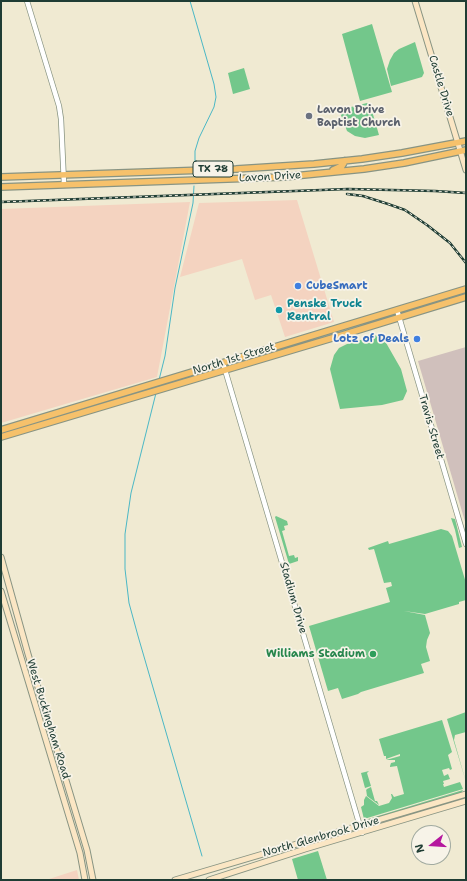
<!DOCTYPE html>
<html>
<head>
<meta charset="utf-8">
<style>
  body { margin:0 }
  #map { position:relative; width:467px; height:881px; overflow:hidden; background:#f0ead2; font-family:"Shantell Sans",sans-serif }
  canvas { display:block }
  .frame { position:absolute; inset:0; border:2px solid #1f3d34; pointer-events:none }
  .north { position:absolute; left:411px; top:825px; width:40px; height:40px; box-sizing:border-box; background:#f7f3e8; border:1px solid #a1aaa0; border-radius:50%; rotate:253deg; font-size:11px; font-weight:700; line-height:16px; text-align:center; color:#1f3d34 }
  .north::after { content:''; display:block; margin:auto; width:14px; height:18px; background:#b5179e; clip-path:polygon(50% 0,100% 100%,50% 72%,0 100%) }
</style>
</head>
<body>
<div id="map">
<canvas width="467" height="881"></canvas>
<div class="frame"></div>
<div class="north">N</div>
</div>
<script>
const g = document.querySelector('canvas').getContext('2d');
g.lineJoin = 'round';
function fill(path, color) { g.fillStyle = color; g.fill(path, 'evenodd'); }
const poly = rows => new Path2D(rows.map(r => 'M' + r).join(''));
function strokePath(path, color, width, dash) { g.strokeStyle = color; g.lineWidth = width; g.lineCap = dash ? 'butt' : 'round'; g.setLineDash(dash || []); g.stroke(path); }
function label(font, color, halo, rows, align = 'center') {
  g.font = font + ' "Shantell Sans",sans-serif'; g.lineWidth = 3.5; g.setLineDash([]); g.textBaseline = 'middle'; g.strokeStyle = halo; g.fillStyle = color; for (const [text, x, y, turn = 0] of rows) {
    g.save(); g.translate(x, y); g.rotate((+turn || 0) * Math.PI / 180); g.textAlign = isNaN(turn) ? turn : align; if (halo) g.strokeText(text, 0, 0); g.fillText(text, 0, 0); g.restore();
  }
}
fill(poly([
  [297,200,334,322,285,337,271,295,255,300,242,259,180,277,199,203],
  [190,202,157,377,1,423,1,209],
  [77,870,79,880,46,880]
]), '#f4d3c0');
fill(poly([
  [466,347,466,525,418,361]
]), '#d0c0bc');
fill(poly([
  [372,24,392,92,360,101,342,34],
  [415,42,424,73,422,77,391,86,387,69,390,60,394,53,399,49],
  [244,68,250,89,233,94,228,73],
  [367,103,370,104,379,135,365,138,355,136,347,131,339,110],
  [381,334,401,369,407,391,403,400,382,405,340,409,330,369,334,355,339,348,347,344],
  [276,516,287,521,288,525,284,526,285,530,282,531,289,556,294,555,295,558,298,557,298,561,289,564,275,517],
  [451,518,455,519,462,547,459,548,455,530],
  [441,529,448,531,452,536,466,583,466,600,459,602,459,604,425,614,404,611,425,615,430,633,427,640,426,647,430,661,421,664,424,673,361,692,358,694,342,699,338,688,328,691,309,626,390,602,386,588,392,586,391,582,384,583,374,549,369,550,368,548,388,541,389,544],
  [466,712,466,732,455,735,454,740,466,782,447,719],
  [442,720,452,752,448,755,452,769,450,770,449,768,442,770,444,776,448,774,450,779,443,781,444,784,443,784,444,787,460,782,463,789,364,819,361,807,364,805,364,800,366,796,379,806,389,803,392,798,391,794,392,794,394,797,404,794,397,766,390,767,390,766,391,763,395,762,395,760,386,760,400,756,400,754,386,759,386,756,384,756,379,739],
  [369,771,367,773,371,786,365,788,361,773],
  [371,787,375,801,377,801,379,805,367,796,366,789,367,790,367,789],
  [463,790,461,793,365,821,365,820],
  [318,851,327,880,298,880,292,859]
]), '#73c78b');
strokePath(poly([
  [190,1,214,84,216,97,214,107,199,138,195,151,195,165],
  [159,380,165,356,175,288,193,203,194,186],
  [156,393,131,493,125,534,125,569,129,603,138,636,202,856]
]), '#4ab7c5', 1);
const tertiary = poly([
  [27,1,59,106,61,119,64,184],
  [397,310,466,544],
  [223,363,362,833]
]);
const secondary = poly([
  [415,1,466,170],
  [1,557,28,654,87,850,93,880],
  [1,591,80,853,85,880],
  [175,880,466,794],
  [209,880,305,849,466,801]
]);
const primary = poly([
  [333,170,342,166,345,161],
  [1,177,236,169,314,164,362,159,402,153,466,141],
  [1,187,284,177,364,169,404,163,466,150],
  [1,430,466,289],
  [1,437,339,336,466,297]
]);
strokePath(tertiary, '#889483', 6);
strokePath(secondary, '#889483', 7);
strokePath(primary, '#889483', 8);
strokePath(tertiary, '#fff', 4.5);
strokePath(secondary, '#fbe6c4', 5);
strokePath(primary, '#f6c16b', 5.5);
const rail = poly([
  [347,194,363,196,388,204,405,210,427,225,450,243,466,263],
  [1,202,348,189,435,191,466,193]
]);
strokePath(rail, '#1f3d34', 2.5);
strokePath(rail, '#f7f3e8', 1, [3]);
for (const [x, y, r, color] of [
  [309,116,4,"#6b7280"],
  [298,286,4,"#3f7fe0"],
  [279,310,4,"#0f9aa8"],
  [417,339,4,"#3f7fe0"],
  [373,654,4,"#2e9e5b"]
]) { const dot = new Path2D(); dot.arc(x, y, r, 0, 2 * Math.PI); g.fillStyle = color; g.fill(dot); strokePath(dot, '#f7f3e8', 1.5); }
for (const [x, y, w] of [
  [213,169,40]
]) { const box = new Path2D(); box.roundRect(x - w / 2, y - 8, w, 16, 3); g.fillStyle = '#f7f3e8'; g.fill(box); strokePath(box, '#1f3d34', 1); }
label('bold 10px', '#1f3d34', null, [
  ["TX 78",213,169]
]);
label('11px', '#1f3d34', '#f7f3e8', [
  ["Castle Drive",441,86,73],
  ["Lavon Drive",270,177,-3],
  ["North 1st Street",234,359,-17],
  ["Travis Street",431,427,74],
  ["Stadium Drive",293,598,74],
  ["West Buckingham Road",48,719,73],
  ["North Glenbrook Drive",321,837,-16]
]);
label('bold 11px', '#5b616d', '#f7f3e8', [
  ["Lavon Drive",317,110],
  ["Baptist Church",317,123]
], 'left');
label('bold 11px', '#366cbe', '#f7f3e8', [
  ["CubeSmart",306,286],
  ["Lotz of Deals",409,339,"right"]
], 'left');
label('bold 11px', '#0d838f', '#f7f3e8', [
  ["Penske Truck",287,304],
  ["Rentral",287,317]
], 'left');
label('bold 11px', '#27864d', '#f7f3e8', [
  ["Williams Stadium",365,654]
], 'right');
</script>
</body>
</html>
